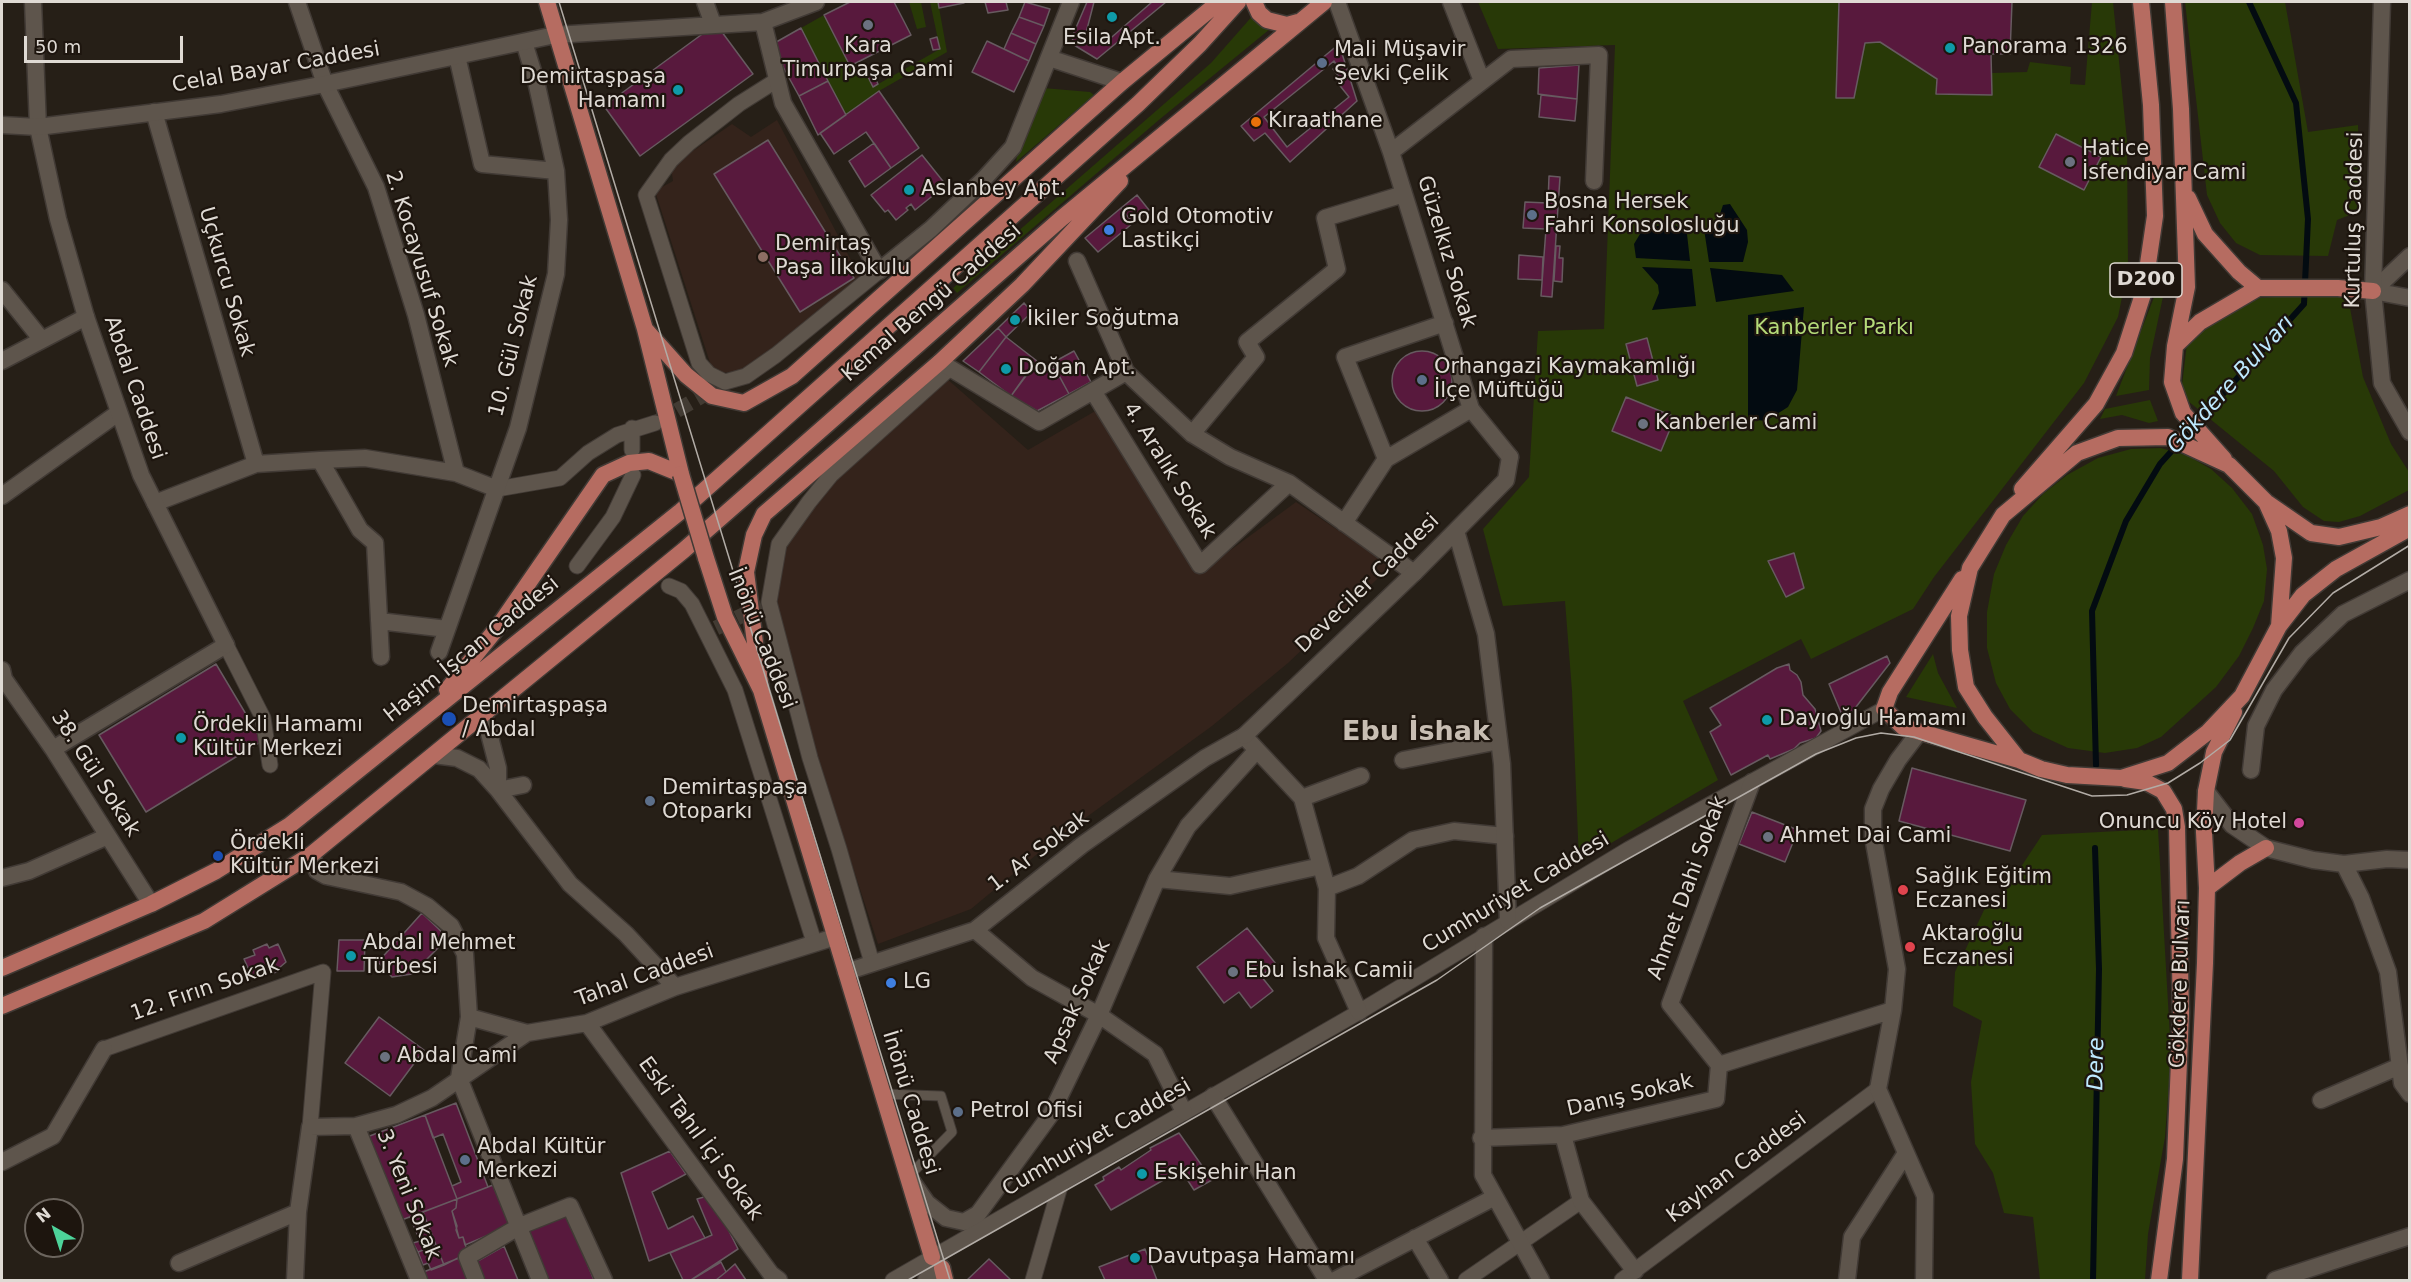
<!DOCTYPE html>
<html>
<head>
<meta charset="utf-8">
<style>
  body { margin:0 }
  #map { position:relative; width:2411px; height:1282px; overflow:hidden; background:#261f17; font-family:"DejaVu Sans",sans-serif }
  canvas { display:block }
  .frame { position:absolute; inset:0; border:3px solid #dfdad4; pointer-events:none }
  .north { position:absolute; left:24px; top:1198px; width:60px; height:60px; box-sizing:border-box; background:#1d150e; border:2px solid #6b645d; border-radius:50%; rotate:321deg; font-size:16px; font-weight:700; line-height:24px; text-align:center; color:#dfdad4 }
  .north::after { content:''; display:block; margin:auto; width:21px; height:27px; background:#4dd39a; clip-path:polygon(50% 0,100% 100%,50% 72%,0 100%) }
  .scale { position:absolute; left:24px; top:36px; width:159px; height:27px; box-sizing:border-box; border:3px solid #dfdad4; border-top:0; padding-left:8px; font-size:18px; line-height:21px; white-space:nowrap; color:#dfdad4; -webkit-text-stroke:4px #1d150e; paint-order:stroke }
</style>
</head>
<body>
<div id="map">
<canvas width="2411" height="1282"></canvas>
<div class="frame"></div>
<div class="north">N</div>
<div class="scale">50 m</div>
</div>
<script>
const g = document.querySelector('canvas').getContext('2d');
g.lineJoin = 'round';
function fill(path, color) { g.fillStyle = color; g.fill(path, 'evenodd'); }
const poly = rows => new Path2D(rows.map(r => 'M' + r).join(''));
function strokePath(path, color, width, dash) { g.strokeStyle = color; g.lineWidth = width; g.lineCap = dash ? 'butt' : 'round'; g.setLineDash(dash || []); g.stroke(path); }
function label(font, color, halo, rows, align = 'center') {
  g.font = font + ' "DejaVu Sans",sans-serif'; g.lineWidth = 4.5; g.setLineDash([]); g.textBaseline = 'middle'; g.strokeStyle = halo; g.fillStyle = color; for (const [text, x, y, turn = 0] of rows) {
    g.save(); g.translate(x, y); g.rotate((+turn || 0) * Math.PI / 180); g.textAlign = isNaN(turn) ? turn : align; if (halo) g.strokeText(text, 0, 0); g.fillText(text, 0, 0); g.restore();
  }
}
fill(poly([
  [777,120,861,279,744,371,718,373,713,372,655,191,673,181,671,166,732,124,751,137],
  [946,378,1028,450,1097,410,1198,574,1296,502,1391,566,1288,663,1212,726,1048,845,971,909,878,944,784,657,774,601,778,551,833,478]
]), '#34231b');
fill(poly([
  [909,2,921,2,926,27,917,29],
  [930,2,938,2,947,52,879,91,846,115,801,28,824,15,850,66,859,61,873,87,940,49],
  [1478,2,1839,2,1836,98,1854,98,1865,43,1880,42,1937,79,1936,94,1992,95,1992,73,2027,72,2030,62,2071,67,2070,84,2085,85,2092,2,2113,2,2127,140,2128,267,2118,317,2084,383,1934,577,1913,609,1811,659,1801,639,1683,701,1718,780,1579,862,1572,691,1565,601,1503,606,1483,529,1529,477,1538,331,1604,329,1615,45,1498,49],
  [2185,2,2285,2,2308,132,2358,125,2360,211,2337,220,2328,256,2260,255,2236,243,2220,223,2207,195],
  [1255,13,1270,29,1160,119,957,293,953,288,1211,63],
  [1043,88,1090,92,1094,95,1016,162,1019,144],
  [2156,292,2164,292,2150,358,2149,390,2116,396],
  [2347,292,2363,377,2391,444,2409,472,2409,490,2360,516,2339,522,2324,521,2303,507,2274,471,2188,401,2182,385,2187,343,2224,315,2260,298],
  [2150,400,2158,421,2149,423,2122,415,2100,419,2105,409],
  [2161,448,2188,456,2211,469,2232,488,2252,514,2263,545,2267,569,2264,601,2253,628,2239,656,2216,687,2161,737,2137,748,2105,753,2068,748,2033,732,2010,709,1996,683,1987,648,1987,612,1994,574,2006,545,2023,516,2043,494,2067,475,2098,458,2131,449],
  [1933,654,1938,673,1957,708,1906,697],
  [2158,829,2171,1055,2165,1137,2148,1234,2145,1280,2040,1280,2033,1217,2004,1213,1993,1173,1975,1144,1971,1082,1982,1021,1953,1006,1955,972,1984,910,2011,882,2042,835]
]), '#283907');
fill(poly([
  [1730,204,1747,230,1748,242,1743,262,1709,262,1704,229,1712,227,1718,220,1723,205],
  [1672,223,1687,234,1690,261,1636,258,1634,244,1643,229],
  [1642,267,1692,269,1696,306,1652,310,1659,293,1658,285],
  [1710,268,1782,275,1794,291,1716,302],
  [1804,307,1797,390,1788,407,1766,421,1748,419,1748,315]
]), '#030b11');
strokePath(poly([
  [2096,765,2092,611,2126,521,2160,464,2304,304,2308,219,2296,103,2249,2],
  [2093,1280,2099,969,2095,848]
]), '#030b11', 6);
const building = poly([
  [850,2,894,2,911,35,850,66,824,15,850,2],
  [938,2,964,2,964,3,939,8,938,2],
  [985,2,1006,2,1008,10,988,13,985,2],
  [1025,2,1050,9,1044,26,1019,17,1025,2],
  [1087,2,1166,2,1097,59,1074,45,1072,37,1087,2],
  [1094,2,1152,2,1105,43,1086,33,1094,2],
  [1839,2,2012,2,2010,54,1991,54,1992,95,1936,94,1937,79,1880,42,1865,43,1854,98,1836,98,1839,2],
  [1019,17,1044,26,1036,44,1011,33,1019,17],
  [716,24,753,74,640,156,604,106,716,24],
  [801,28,828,81,799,96,771,45,801,28],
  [1011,33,1036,44,1029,61,1004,49,1011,33],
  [937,37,940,49,933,50,930,39,937,37],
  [987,41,1029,61,1014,92,972,72,987,41],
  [1339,44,1357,101,1290,162,1265,133,1254,141,1241,126,1339,44],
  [1334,61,1337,66,1333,69,1341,79,1337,82,1349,97,1287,147,1264,117,1334,61],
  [1579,65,1577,99,1538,94,1539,68,1579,65],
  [873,73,878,84,873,87,867,75,873,73],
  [828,81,846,115,818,135,799,96,828,81],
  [879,91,919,148,891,168,866,132,834,154,820,133,879,91],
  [1541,95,1577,99,1575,121,1539,117,1541,95],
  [2056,134,2101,157,2084,190,2039,167,2056,134],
  [768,140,854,278,800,312,714,174,768,140],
  [874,143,891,168,865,187,849,161,874,143],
  [922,155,946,185,915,210,911,204,906,208,908,210,896,220,888,210,885,212,871,195,922,155],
  [1549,176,1560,177,1552,297,1541,296,1546,229,1523,228,1525,202,1548,203,1549,176],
  [1137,195,1149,210,1133,223,1121,208,1137,195],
  [1121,208,1133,223,1098,252,1085,238,1121,208],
  [1556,246,1560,246,1559,258,1563,258,1562,282,1554,281,1556,246],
  [1519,255,1543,257,1542,280,1518,279,1519,255],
  [1024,303,1032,312,1006,337,998,328,1024,303],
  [998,328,1006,337,979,372,963,361,998,328],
  [1006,337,1037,361,1011,396,979,372,1006,337],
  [1647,338,1658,380,1637,386,1626,344,1647,338],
  '1392 381a30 30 0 1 1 60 0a30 30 0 1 1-60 0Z',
  [1074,351,1091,382,1069,394,1052,363,1074,351],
  [1033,365,1042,371,1055,368,1069,394,1037,411,1011,396,1033,365],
  [1626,397,1675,417,1661,451,1612,431,1626,397],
  [1794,553,1804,588,1786,597,1768,561,1794,553],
  [1887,656,1890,663,1849,716,1842,715,1829,684,1887,656],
  [216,664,262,741,146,812,99,735,216,664],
  [1789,664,1790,670,1797,675,1801,682,1803,695,1815,709,1821,731,1816,738,1800,743,1794,749,1770,759,1768,755,1731,775,1710,732,1721,725,1710,708,1777,668,1789,664],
  [1912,768,2026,800,2010,851,1899,821,1912,768],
  [1752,812,1798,830,1785,862,1739,844,1752,812],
  [422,913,448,938,412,974,392,977,378,962,422,913],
  [1247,928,1276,964,1261,976,1273,991,1251,1008,1239,992,1224,1003,1197,967,1247,928],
  [339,940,365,940,364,971,337,971,339,940],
  [267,944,269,948,278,944,286,962,279,968,280,971,253,979,244,959,255,955,253,950,267,944],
  [379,1017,424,1050,390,1096,345,1063,379,1017],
  [456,1103,488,1187,457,1199,452,1186,461,1182,443,1134,433,1138,425,1115,456,1103],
  [425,1115,457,1199,399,1221,367,1137,425,1115],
  [1179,1133,1212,1180,1194,1190,1181,1170,1111,1210,1095,1185,1104,1180,1103,1177,1119,1167,1121,1170,1151,1150,1150,1148,1179,1133],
  [670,1151,686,1174,652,1192,668,1229,693,1216,705,1238,649,1261,621,1173,670,1151],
  [493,1185,510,1226,465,1245,463,1237,459,1238,452,1211,456,1208,457,1199,493,1185],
  [711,1195,738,1249,691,1280,683,1280,670,1253,712,1235,697,1199,711,1195],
  [457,1199,456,1208,452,1211,457,1226,456,1230,459,1238,463,1237,468,1253,444,1265,423,1212,457,1199],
  [423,1212,436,1245,418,1252,413,1243,420,1241,410,1217,423,1212],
  [567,1214,594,1280,543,1280,524,1231,567,1214],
  [436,1245,444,1265,431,1270,428,1263,423,1265,418,1252,436,1245],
  [504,1246,518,1280,483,1280,476,1262,504,1246],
  [1145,1249,1157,1280,1105,1280,1099,1267,1145,1249],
  [459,1258,468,1280,424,1280,421,1273,459,1258],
  [989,1259,1011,1280,967,1280,989,1259],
  [721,1262,726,1272,716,1280,691,1280,721,1262],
  [735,1264,746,1280,716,1280,726,1272,735,1264]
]);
fill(building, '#58193d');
strokePath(building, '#675a60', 1.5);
strokePath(poly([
  [657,422,719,386],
  [716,628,762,606]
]), '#423b33', 15, [15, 8]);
const service = poly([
  [884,1094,941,1096,952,1132,909,1176]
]);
const pedestrian = poly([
  [777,80,739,104,689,143,671,160,646,195,699,363,709,374,725,382,746,376,776,355,879,271],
  [632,450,632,428],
  [497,489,560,478,588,453,617,435,655,423],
  [577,566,613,517,633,475],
  [669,586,681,591,692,604,735,690,814,942],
  [226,645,263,718,270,765],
  [872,963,839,849,810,758,769,602,779,544,809,502,831,475,950,368],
  [104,1049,323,972,310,1127],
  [893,1280,1359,1012,1629,849,1884,709],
  [1033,1280,1061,1183],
  [1466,1280,1581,1201],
  [1622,1280,1878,1089]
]);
const minor = poly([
  [297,2,325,84,376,187,416,315,456,473],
  [705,2,713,24],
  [1337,2,1391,152,1471,409,1510,457],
  [1451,2,1482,81],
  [763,22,783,103,879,271,931,229,984,179,1013,147,1071,2],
  [555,35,763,22,816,2],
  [457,56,482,164,556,171],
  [1049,58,1122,82],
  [154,112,256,464],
  [1391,152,1511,59,1599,55,1594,181],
  [1077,261,1126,372,1192,434,1230,457,1289,483,1414,573],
  [2,290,42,340],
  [2373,291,2410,256],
  [2373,291,2410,298],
  [2,361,86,317],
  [940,362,1039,422,1126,372],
  [1093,391,1200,565,1289,483],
  [1192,434,1256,357,1247,342,1337,269,1325,218,1404,194],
  [1386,459,1345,357,1445,323],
  [320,460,360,530,375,543,381,657],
  [2,496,118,413],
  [155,503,256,464,320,460,365,458,456,473,497,489],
  [1344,523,1386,459,1471,409],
  [379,621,447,629],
  [439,652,518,428,556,274,559,220,556,171,536,81,524,42],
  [2,670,4,679,53,749,151,904],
  [484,714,498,768,498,790],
  [1920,731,1898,760,1881,789,1873,809,1873,837,1897,969,1893,1010,1878,1089,1925,1196,1924,1280],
  [53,749,226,645],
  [1257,750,1302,798,1327,888,1326,938,1359,1012],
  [434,755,457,758,479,769,498,790],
  [1403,760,1499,741],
  [2251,770,2256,726,2274,690,2302,653,2343,614,2410,580],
  [523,785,498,790,570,884,626,934,675,987],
  [2206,791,2232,825,2266,848,2313,860,2344,864,2361,898,2388,972,2402,1083,2410,1094],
  [1302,798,1361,776],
  [312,854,317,871,326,876,401,892,427,906,451,926,465,954,469,1017,459,1078,540,1280],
  [2344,864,2387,859,2410,860],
  [2,878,29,871,108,836],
  [1157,879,1230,886,1321,866],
  [1327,888,1358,876,1413,840,1454,831,1505,836],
  [975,930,1032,978,1099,1015,1155,1054,1184,1112],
  [1484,936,1483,1175,1541,1280],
  [846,972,975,930,1082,845,1205,758,1244,736,1257,750,1188,826,1157,879,1099,1015,1051,1114,978,1214,964,1222,946,1218,927,1203,911,1180],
  [469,1017,527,1033,587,1023,675,987,835,937],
  [587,1023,771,1274,779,1280],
  [1719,1065,1670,1004,1752,782],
  [1213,1096,1327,1280],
  [2321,1100,2400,1066],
  [356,1126,419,1280],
  [1563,1135,1581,1201,1635,1271],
  [1481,1138,1563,1135,1716,1099,1719,1065,1893,1010],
  [2,1162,53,1136,104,1049],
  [1415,1238,1440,1280],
  [179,1263,298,1212],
  [295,1280,298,1212,310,1127,356,1126,396,1115,432,1098,527,1033],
  [476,1280,467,1257,520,1226,570,1206,604,1280],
  [926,1280,942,1268],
  [1335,1280,1493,1198],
  [1847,1280,1852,1237,1906,1153],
  [2275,1280,2410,1236]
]);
const tertiary = poly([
  [33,2,38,127,58,219,86,317,141,475,226,645]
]);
const secondary = poly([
  [2382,2,2373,291,2382,383,2410,432],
  [2,125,38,127,221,104,325,84,555,35],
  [1456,531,1486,634,1502,764,1508,921],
  [1244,736,1414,573,1506,480,1510,457]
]);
const primary = poly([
  [547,2,645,329,681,474],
  [1254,2,1259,13,1267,20,1287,25,1298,22],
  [2173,2,2181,109,2187,287,2175,346,2172,382,2183,413,2224,459],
  [2188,198,2205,234,2239,272,2258,288],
  [645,329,686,375,712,396,744,403,792,376,1122,82,1219,2],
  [2175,346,2200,322,2258,288,2338,288,2373,291],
  [2022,489,2096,404,2124,353,2144,291,2155,216,2151,105,2141,2],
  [2266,502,2279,531,2284,558,2279,626,2242,696,2208,732,2168,763,2121,778,2067,775,2041,769,2019,760,1985,717,1966,687,1960,650,1959,616,1970,568,2003,515,2077,453,2118,438,2168,437,2229,465,2266,502,2311,533,2339,537,2381,527,2410,514],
  [706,558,725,617,761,690,932,1257],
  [1962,579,1890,692,1884,709,1903,727,2019,760],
  [2279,626,2303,595,2336,569,2410,528],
  [447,690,498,627,603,475,629,463,649,461,681,474],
  [761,690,746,572,754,535,764,514,940,362,1022,285,1120,181],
  [2125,779,2146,782,2163,791,2174,809,2177,827,2181,1013,2175,1159,2159,1280],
  [2207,888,2240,863,2266,848],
  [2,968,151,904,216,871,290,825,681,511,1138,104,1200,44,1238,2],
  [2,1006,204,921,312,854,684,550,1062,218,1324,2],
  [942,1268,945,1280],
  [2190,1280,2205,963,2207,888,2204,832,2206,791,2214,752,2234,712]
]);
strokePath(service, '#413a35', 11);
strokePath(pedestrian, '#413a35', 17);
strokePath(minor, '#413a35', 19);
strokePath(tertiary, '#413a35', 19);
strokePath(secondary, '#413a35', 19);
strokePath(primary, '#413a35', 19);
strokePath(service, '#5e554c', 9);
strokePath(pedestrian, '#5e554c', 15);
strokePath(minor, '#5e554c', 16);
strokePath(tertiary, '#5e554c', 16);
strokePath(secondary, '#5e554c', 16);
strokePath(primary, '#b66c61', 16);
strokePath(poly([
  [559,2,950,1280],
  [908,1280,1437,980,1540,908,1816,754,1856,738,1881,733,1914,737,2092,796,2127,795,2168,783,2200,763,2230,740,2289,638,2333,593,2410,545]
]), '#b2aca6', 1.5);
const primaryBridge = poly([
  [681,474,706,558]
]);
strokePath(primaryBridge, '#413a35', 19, []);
strokePath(primaryBridge, '#b66c61', 16);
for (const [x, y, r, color] of [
  [1112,17,6,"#0f9aa8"],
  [868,25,6,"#6b7280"],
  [1950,48,6,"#0f9aa8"],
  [1322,63,6,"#5c6f8a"],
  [678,90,6,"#0f9aa8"],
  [1256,122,6,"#e8710a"],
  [2070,162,6,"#6b7280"],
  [909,190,6,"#0f9aa8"],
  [1532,215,6,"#5c6f8a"],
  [1109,230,6,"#3f7fe0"],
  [763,257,6,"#8d6e63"],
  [1015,320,6,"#0f9aa8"],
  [1006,369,6,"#0f9aa8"],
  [1422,380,6,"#5c6f8a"],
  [1643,424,6,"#6b7280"],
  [449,719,8,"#1a4fb4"],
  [1767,720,6,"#0f9aa8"],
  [181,738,6,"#0f9aa8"],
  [650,801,6,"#5c6f8a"],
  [2299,823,6,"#d1479c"],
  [1768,837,6,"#6b7280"],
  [218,856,6,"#1a4fb4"],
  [1903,890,6,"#e0444e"],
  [1910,947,6,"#e0444e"],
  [351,956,6,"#0f9aa8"],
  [1233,972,6,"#6b7280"],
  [891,983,6,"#3f7fe0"],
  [385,1057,6,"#6b7280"],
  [958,1112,6,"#5c6f8a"],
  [465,1160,6,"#5c6f8a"],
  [1142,1174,6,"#0f9aa8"],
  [1135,1258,6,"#0f9aa8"]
]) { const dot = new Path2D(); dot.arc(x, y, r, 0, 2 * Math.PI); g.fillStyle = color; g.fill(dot); strokePath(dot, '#1d150e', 2); }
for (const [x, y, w] of [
  [2146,280,72]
]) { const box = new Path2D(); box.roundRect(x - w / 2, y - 17, w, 34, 4.5); g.fillStyle = '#1d150e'; g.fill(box); strokePath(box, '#dfdad4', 1.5); }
label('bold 20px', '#dfdad4', null, [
  ["D200",2146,280]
]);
label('21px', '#dfdad4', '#1d150e', [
  ["Esila Apt.",1112,39,"center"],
  ["Kara",868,47,"center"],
  ["Timurpaşa Cami",868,71,"center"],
  ["Panorama 1326",1962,48],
  ["Mali Müşavir",1334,51],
  ["Şevki Çelik",1334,75],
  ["Demirtaşpaşa",666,78,"right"],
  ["Hamamı",666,102,"right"],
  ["Kıraathane",1268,122],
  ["Hatice",2082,150],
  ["İsfendiyar Cami",2082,174],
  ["Aslanbey Apt.",921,190],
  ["Bosna Hersek",1544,203],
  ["Fahri Konsolosluğu",1544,227],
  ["Gold Otomotiv",1121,218],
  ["Lastikçi",1121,242],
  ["Demirtaş",775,245],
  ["Paşa İlkokulu",775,269],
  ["İkiler Soğutma",1027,320],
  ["Orhangazi Kaymakamlığı",1434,368],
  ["İlçe Müftüğü",1434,392],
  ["Doğan Apt.",1018,369],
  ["Kanberler Cami",1655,424],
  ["Demirtaşpaşa",462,707],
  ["/ Abdal",462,731],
  ["Dayıoğlu Hamamı",1779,720],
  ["Ördekli Hamamı",193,726],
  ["Kültür Merkezi",193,750],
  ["Demirtaşpaşa",662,789],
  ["Otoparkı",662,813],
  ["Onuncu Köy Hotel",2287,823,"right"],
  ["Ahmet Dai Cami",1780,837],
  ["Ördekli",230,844],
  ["Kültür Merkezi",230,868],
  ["Sağlık Eğitim",1915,878],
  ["Eczanesi",1915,902],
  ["Aktaroğlu",1922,935],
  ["Eczanesi",1922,959],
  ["Abdal Mehmet",363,944],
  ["Türbesi",363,968],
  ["Ebu İshak Camii",1245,972],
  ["LG",903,983],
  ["Abdal Cami",397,1057],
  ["Petrol Ofisi",970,1112],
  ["Abdal Kültür",477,1148],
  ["Merkezi",477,1172],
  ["Eskişehir Han",1154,1174],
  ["Davutpaşa Hamamı",1147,1258]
], 'left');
label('21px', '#dfdad4', '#1d150e', [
  ["Celal Bayar Caddesi",276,68,-10],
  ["Kurtuluş Caddesi",2355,220,-89],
  ["Güzelkız Sokak",1446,252,73],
  ["2. Kocayusuf Sokak",421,269,73],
  ["Uçkurcu Sokak",226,282,74],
  ["Kemal Bengü Caddesi",932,303,-41],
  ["10. Gül Sokak",514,346,-76],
  ["Abdal Caddesi",134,388,71],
  ["4. Aralık Sokak",1169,471,58],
  ["Deveciler Caddesi",1368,584,-44],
  ["İnönü Caddesi",761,639,68],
  ["Haşim İşcan Caddesi",472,650,-39],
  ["38. Gül Sokak",95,774,57],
  ["1. Ar Sokak",1039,852,-37],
  ["Ahmet Dahi Sokak",1688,888,-70],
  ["Cumhuriyet Caddesi",1516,893,-31],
  ["Tahal Caddesi",645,976,-20],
  ["Gökdere Bulvarı",2181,984,-88],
  ["12. Fırın Sokak",205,990,-19],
  ["Apsak Sokak",1078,1002,-66],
  ["Danış Sokak",1630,1096,-13],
  ["İnönü Caddesi",910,1103,73],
  ["Cumhuriyet Caddesi",1097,1138,-30],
  ["Eski Tahıl İçi Sokak",700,1139,54],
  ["Kayhan Caddesi",1737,1168,-37],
  ["3. Yeni Sokak",408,1195,68]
]);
label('21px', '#b4da79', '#1d150e', [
  ["Kanberler Parkı",1834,329]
]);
label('italic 22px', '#bee9fe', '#1d150e', [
  ["Gökdere Bulvarı",2231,385,-48],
  ["Dere",2097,1064,-89]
]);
label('bold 27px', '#c8beb3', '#1d150e', [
  ["Ebu İshak",1416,733]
]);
</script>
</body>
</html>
